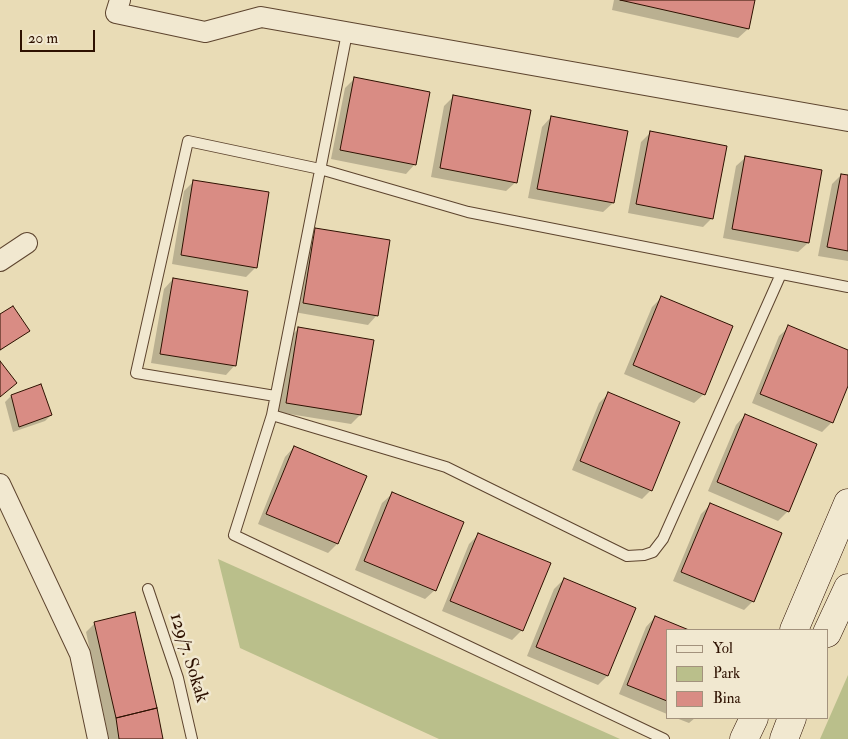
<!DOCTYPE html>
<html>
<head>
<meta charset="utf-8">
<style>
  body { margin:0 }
  #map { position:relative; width:848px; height:739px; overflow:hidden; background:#e9dcb6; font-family:"IM FELL Double Pica",serif }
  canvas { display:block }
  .legend { position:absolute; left:666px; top:629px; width:162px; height:90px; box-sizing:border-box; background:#f1e8d0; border:1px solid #a3927d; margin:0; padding:6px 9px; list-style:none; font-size:15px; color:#2e1101 }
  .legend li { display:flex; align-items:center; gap:10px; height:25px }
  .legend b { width:25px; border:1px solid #a3927d }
  .scale { position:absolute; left:20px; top:30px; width:75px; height:22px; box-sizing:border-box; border:2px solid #2e1101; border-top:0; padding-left:6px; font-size:15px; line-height:18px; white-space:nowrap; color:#2e1101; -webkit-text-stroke:4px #f1e8d0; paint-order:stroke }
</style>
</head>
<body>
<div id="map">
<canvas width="848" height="739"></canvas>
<ul class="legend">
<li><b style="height:6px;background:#f1e8d0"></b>Yol</li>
<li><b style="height:14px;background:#babf8b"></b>Park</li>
<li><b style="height:14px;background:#d98c84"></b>Bina</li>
</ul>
<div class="scale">20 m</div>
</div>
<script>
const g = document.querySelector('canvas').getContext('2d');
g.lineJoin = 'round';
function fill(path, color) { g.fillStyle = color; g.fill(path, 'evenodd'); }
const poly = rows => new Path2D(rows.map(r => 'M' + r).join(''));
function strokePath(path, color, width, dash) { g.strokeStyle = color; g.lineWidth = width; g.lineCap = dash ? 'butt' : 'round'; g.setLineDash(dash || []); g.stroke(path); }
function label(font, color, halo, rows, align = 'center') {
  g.font = font + ' "IM FELL Double Pica",serif'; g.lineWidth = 5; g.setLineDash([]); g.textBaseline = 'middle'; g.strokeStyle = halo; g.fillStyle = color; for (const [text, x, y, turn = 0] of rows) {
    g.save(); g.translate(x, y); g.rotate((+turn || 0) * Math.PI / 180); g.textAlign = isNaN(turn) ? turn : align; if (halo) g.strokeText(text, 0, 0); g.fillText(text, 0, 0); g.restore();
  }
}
fill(poly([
  [218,559,620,739,439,739,240,648],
  [848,675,848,739,820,739]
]), '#babf8b');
fill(poly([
  [614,0,754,0,748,29,738,38,612,10],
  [354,79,415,164,406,174,331,159,345,88],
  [454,96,516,182,506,191,431,177,444,106],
  [551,117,613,203,603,212,528,198,542,127],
  [650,133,712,218,703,227,628,213,641,142],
  [746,157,808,243,798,252,723,238,736,166],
  [841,175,848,176,848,261,818,256,832,184],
  [194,181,256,267,246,277,172,264,184,191],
  [315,229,377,315,368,325,294,312,306,239],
  [173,279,235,365,226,375,151,363,164,289],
  [661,298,704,394,694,403,624,374,652,307],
  [0,316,28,331,0,351],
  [789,327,848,351,848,383,831,423,822,432,752,403,779,336],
  [298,329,360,415,351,424,277,412,289,338],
  [608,394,651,490,642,499,572,470,599,403],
  [11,396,51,415,45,421,13,432,5,402],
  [745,415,788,511,778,521,708,491,736,425],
  [294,447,337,544,328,553,258,524,285,457],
  [392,494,435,590,425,599,355,570,382,503],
  [710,505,753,601,744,610,673,581,701,514],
  [479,534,549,563,522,630,512,640,442,611,469,544],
  [564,579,634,609,607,676,598,685,527,656,554,589],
  [655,617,686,630,667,630,667,714,619,694,646,627],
  [95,623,161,739,109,739,86,632],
  [676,718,695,718,689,723]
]), '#0003');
const building = poly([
  [620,0,755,0,749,29,620,0],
  [354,77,430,92,416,165,340,150,354,77],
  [453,95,531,110,517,183,440,168,453,95],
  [551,116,628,131,614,203,537,189,551,116],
  [650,131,727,146,713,219,636,204,650,131],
  [745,156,822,170,809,243,732,229,745,156],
  [841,174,848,175,848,251,827,247,841,174],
  [193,180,269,192,257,268,181,255,193,180],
  [315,228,390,240,378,316,303,303,315,228],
  [173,278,248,291,236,366,160,354,173,278],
  [661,296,733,326,705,395,633,365,661,296],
  [13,306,30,331,0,350,0,314,13,306],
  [788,325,848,350,848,386,833,423,760,394,788,325],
  [298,327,374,340,361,415,286,403,298,327],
  [0,361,17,383,0,397,0,361],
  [41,384,52,415,19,427,11,395,41,384],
  [608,392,680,422,652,491,580,461,608,392],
  [745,414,817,444,789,512,717,482,745,414],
  [294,446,367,476,338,544,266,514,294,446],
  [392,492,464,522,436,591,364,561,392,492],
  [710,503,782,533,754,602,681,572,710,503],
  [478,533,551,563,523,631,450,601,478,533],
  [564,578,636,608,608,676,536,647,564,578],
  [135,612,157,708,116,718,94,622,135,612],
  [655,616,689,630,667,630,667,701,627,685,655,616],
  [157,708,163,739,119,739,116,718,157,708]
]);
fill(building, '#d98c84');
strokePath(building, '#2e1101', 1);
const lane = poly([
  [347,33,272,415,446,467,627,556,644,555,653,552,663,539,781,274],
  [275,396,136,373,188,141,320,169,468,212,848,287],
  [272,415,234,535,664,739],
  [148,589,178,678,192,739]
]);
const street = poly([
  [120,0,116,13,205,32,261,17,848,121],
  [0,261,27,243],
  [0,484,80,654,98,739]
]);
const secondary = poly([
  [794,630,848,503],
  [827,633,848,588],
  [744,739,754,718],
  [784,739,792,718]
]);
strokePath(lane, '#5d442e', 12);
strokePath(street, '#5d442e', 22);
strokePath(secondary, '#2e1101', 29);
strokePath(lane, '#f1e8d0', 10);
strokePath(street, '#f1e8d0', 20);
strokePath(secondary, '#f1e8d0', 28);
label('19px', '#2e1101', '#f1e8d0', [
  ["129/7. Sokak",188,658,73]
]);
</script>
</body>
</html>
